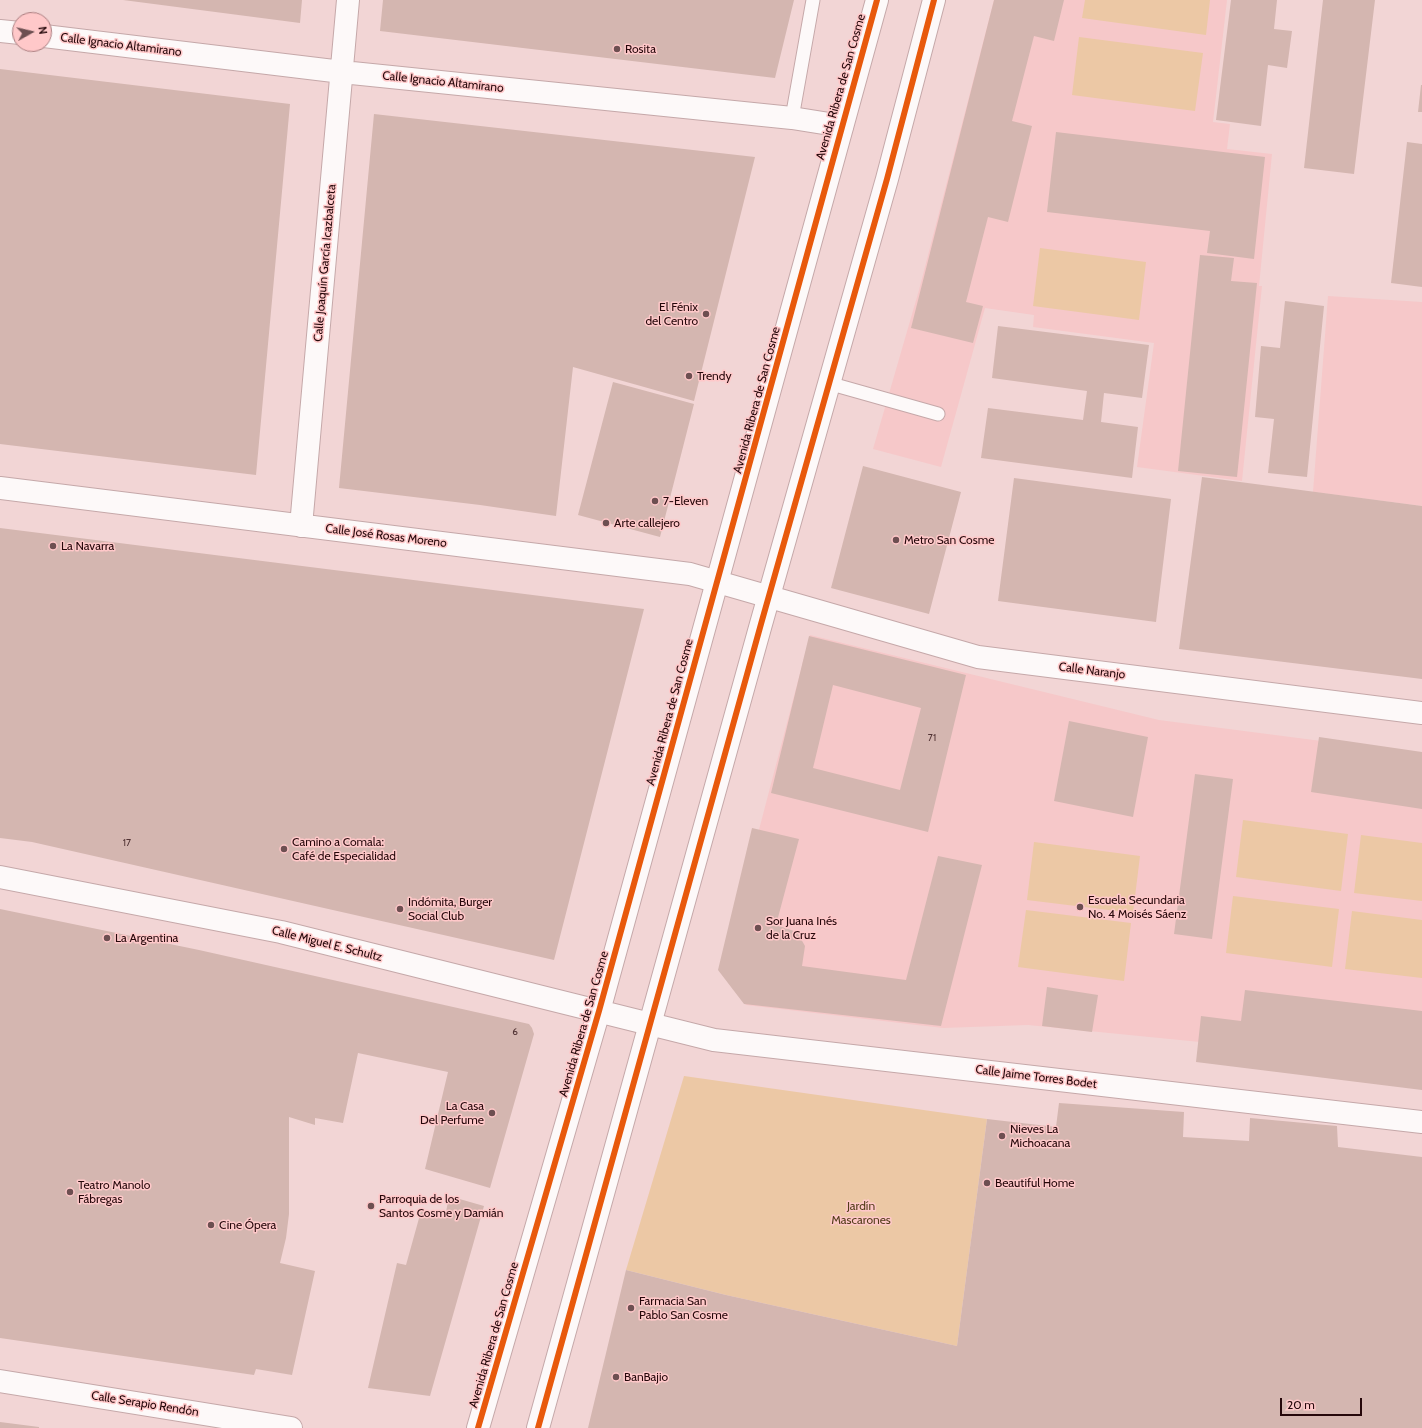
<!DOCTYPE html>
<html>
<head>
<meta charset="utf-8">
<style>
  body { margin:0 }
  #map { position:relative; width:1422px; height:1428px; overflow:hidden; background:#f2d5d5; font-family:Cabin,sans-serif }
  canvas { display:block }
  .north { position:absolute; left:12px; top:12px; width:40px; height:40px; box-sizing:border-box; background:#ffc8c9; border:1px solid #a87b7d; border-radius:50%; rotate:82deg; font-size:11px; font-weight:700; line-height:16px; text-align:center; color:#25070a }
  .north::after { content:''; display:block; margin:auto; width:14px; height:18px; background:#6d4f51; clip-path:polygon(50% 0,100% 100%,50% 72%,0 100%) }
  .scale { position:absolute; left:1280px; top:1398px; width:82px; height:18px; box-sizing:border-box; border:2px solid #25070a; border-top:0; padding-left:5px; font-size:12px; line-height:14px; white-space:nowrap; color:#25070a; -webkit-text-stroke:3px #ffc8c9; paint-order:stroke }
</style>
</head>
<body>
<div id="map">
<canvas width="1422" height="1428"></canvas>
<div class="north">N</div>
<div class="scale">20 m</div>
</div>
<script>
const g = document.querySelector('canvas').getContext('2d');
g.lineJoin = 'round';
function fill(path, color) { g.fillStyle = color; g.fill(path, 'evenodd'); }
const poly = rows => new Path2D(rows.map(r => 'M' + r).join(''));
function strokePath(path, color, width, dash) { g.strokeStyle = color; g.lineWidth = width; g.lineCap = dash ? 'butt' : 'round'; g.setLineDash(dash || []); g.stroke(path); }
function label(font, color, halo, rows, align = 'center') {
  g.font = font + ' Cabin,sans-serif'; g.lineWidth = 3; g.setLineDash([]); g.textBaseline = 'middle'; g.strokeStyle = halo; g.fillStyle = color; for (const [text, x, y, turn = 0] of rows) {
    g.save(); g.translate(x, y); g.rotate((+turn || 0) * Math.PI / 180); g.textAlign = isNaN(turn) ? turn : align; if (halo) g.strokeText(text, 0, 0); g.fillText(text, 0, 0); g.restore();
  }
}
fill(poly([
  [994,0,1227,0,1213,122,1230,124,1227,149,1272,154,1259,286,1262,286,1242,481,1137,467,1154,343,1033,327,1034,315,985,308,941,467,873,449,919,290],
  [1328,296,1422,302,1422,506,1313,492],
  [810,635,1159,720,1422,754,1422,1085,1200,1042,1028,1025,943,1028,746,1005,722,971]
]), '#f6c8c9');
fill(poly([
  [1085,0,1210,0,1206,35,1082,18],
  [1079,37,1203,53,1195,111,1072,95],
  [1040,248,1146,262,1139,320,1033,306],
  [1243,820,1348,834,1341,891,1236,877],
  [1361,835,1422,843,1422,901,1354,893],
  [1034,842,1140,856,1133,913,1027,900],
  [1233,896,1339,909,1332,967,1226,953],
  [1026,910,1131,923,1124,981,1018,967],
  [1352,911,1422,920,1422,978,1345,969],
  [684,1076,987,1119,957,1346,726,1295,626,1270]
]), '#ecc8a5');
fill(poly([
  [123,0,302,0,300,23],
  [383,0,794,0,775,78,380,31],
  [994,0,1064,0,1054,41,1034,36,1012,121,1032,126,1008,222,988,217,966,302,983,306,973,343,911,328],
  [1231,0,1277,0,1274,29,1292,31,1287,68,1268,65,1261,126,1216,120],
  [1323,0,1375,0,1354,174,1304,168],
  [0,69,290,104,256,475,0,444],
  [1421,85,1422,85,1422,112,1418,112],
  [374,114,755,157,694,401,573,367,556,516,480,505,339,488],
  [1056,132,1265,157,1254,259,1207,253,1210,231,1047,212],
  [1407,142,1422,144,1422,287,1391,283],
  [1200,255,1234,258,1231,281,1257,283,1237,477,1178,471],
  [1285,301,1324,306,1307,477,1268,473,1274,419,1255,417,1261,346,1280,348],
  [998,326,1149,345,1142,398,1104,393,1101,422,1138,427,1132,478,981,458,988,408,1083,420,1087,391,992,378],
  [613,382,694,404,660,537,578,515],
  [863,466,961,492,929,614,831,588],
  [1202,477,1422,506,1422,679,1179,649],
  [1014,478,1171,499,1156,622,998,601],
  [0,528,644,609,554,960,32,842,0,838],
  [809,636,966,675,928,832,771,793],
  [833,685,921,708,900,790,813,768],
  [1069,721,1148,737,1133,817,1054,801],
  [1319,737,1422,752,1422,809,1311,792],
  [1195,774,1233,779,1212,939,1174,934],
  [752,828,799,839,776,925,797,932,805,946,802,966,906,980,938,856,982,865,941,1026,744,1004,718,970],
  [0,909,199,950,529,1024,532,1028,534,1034,490,1188,425,1169,448,1072,358,1053,343,1123,315,1118,315,1125,289,1117,289,1214,286,1238,280,1263,315,1271,292,1375,256,1369,254,1375,0,1338],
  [1047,987,1098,995,1092,1032,1042,1026],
  [1245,990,1422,1011,1422,1090,1196,1062,1201,1016,1241,1021],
  [1059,1103,1184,1112,1183,1137,1249,1141,1250,1118,1337,1126,1338,1147,1422,1157,1422,1428,588,1428,626,1270,726,1295,957,1346,987,1119,1056,1127],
  [449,1196,484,1206,430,1396,368,1388,397,1263,406,1265,421,1211,445,1218],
  [0,1422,39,1427,39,1428,0,1428]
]), '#d4b6b0');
const service = poly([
  [792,118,813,0],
  [828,383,938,414]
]);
const minor = poly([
  [0,31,20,33],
  [44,36,342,72,792,118,842,126],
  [0,488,690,574,978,657,1422,713],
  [301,526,348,0],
  [0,877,281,932,714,1040,1422,1122],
  [0,1381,291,1428]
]);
const secondary = poly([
  [478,1428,599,1011,877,0],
  [538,1428,761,624,887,179,934,0]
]);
strokePath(service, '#c5a8a9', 15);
strokePath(minor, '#c5a8a9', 24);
strokePath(secondary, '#c5a8a9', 24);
strokePath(service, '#fdf9f9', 13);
strokePath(minor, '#fdf9f9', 22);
strokePath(secondary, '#fdf9f9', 22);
strokePath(poly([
  [478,1428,599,1011,877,0],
  [538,1428,761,624,887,179,934,0]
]), '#e8590c', 6);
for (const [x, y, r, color] of [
  [617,49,4,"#6d4f51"],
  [706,314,4,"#6d4f51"],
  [689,376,4,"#6d4f51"],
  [655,501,4,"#6d4f51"],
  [606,523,4,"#6d4f51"],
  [896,540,4,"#6d4f51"],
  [53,546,4,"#6d4f51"],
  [284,849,4,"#6d4f51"],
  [1080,907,4,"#6d4f51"],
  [400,909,4,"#6d4f51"],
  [758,928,4,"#6d4f51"],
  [107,938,4,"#6d4f51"],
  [492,1113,4,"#6d4f51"],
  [1002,1136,4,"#6d4f51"],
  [987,1183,4,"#6d4f51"],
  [70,1192,4,"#6d4f51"],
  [371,1206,4,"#6d4f51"],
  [211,1225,4,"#6d4f51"],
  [631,1308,4,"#6d4f51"],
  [616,1377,4,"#6d4f51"]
]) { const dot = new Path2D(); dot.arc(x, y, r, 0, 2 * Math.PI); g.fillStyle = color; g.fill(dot); strokePath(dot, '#ffc8c9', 1.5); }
label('10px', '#513334', null, [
  ["71",932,738],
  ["17",127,843],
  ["6",515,1032]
]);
label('12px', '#25070a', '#ffc8c9', [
  ["Calle Ignacio Altamirano",121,45,7],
  ["Calle Ignacio Altamirano",443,82,6],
  ["Avenida Ribera de San Cosme",841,87,-74],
  ["Calle Joaquín García Icazbalceta",325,263,-85],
  ["Avenida Ribera de San Cosme",757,400,-75],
  ["Calle José Rosas Moreno",386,536,7],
  ["Calle Naranjo",1092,671,7],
  ["Avenida Ribera de San Cosme",670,712,-75],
  ["Calle Miguel E. Schultz",327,944,14],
  ["Avenida Ribera de San Cosme",584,1024,-74],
  ["Calle Jaime Torres Bodet",1036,1077,7],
  ["Avenida Ribera de San Cosme",494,1335,-74],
  ["Calle Serapio Rendón",145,1404,9]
]);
label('12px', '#25070a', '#ffc8c9', [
  ["Rosita",625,49],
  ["El Fénix",698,307,"right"],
  ["del Centro",698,321,"right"],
  ["Trendy",697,376],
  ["7-Eleven",663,501],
  ["Arte callejero",614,523],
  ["Metro San Cosme",904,540],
  ["La Navarra",61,546],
  ["Camino a Comala:",292,842],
  ["Café de Especialidad",292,856],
  ["Escuela Secundaria",1088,900],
  ["No. 4 Moisés Sáenz",1088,914],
  ["Indómita, Burger",408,902],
  ["Social Club",408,916],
  ["Sor Juana Inés",766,921],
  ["de la Cruz",766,935],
  ["La Argentina",115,938],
  ["La Casa",484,1106,"right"],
  ["Del Perfume",484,1120,"right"],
  ["Nieves La",1010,1129],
  ["Michoacana",1010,1143],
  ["Beautiful Home",995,1183],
  ["Teatro Manolo",78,1185],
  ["Fábregas",78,1199],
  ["Parroquia de los",379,1199],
  ["Santos Cosme y Damián",379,1213],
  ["Cine Ópera",219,1225],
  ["Farmacia San",639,1301],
  ["Pablo San Cosme",639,1315],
  ["BanBajio",624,1377]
], 'left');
label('12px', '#523c18', '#ffc8c9', [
  ["Jardín",861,1206],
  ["Mascarones",861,1220]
]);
</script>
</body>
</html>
